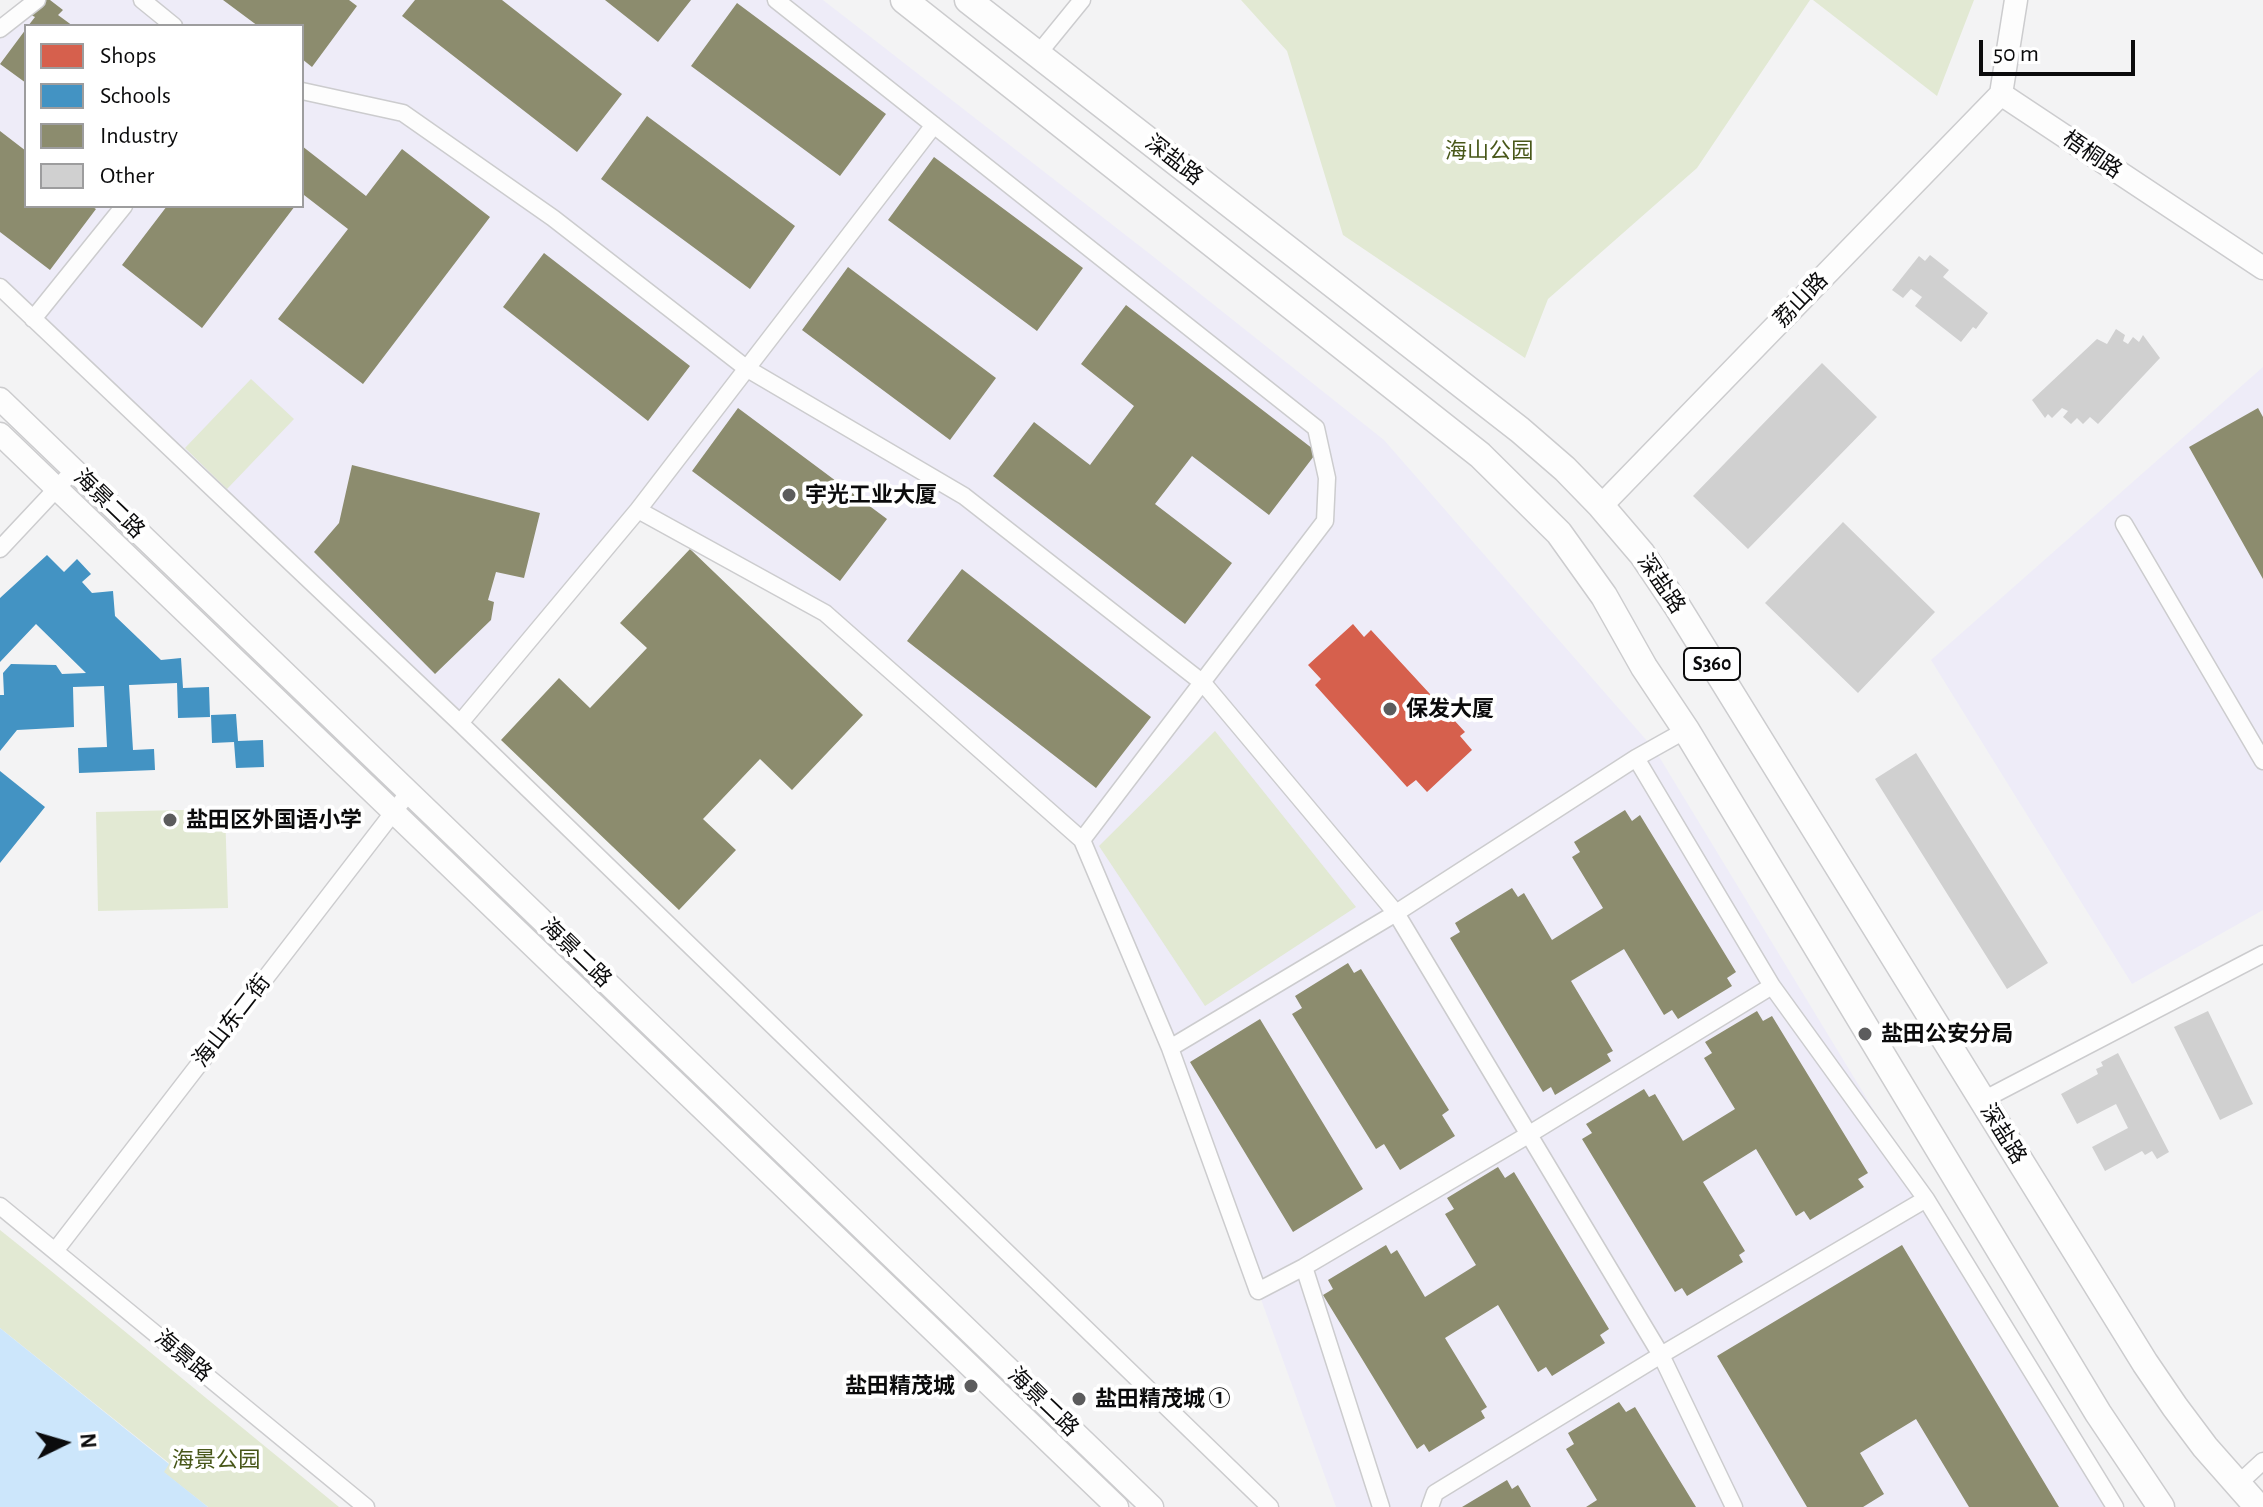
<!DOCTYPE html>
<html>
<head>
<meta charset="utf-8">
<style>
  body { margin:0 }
  #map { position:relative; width:2263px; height:1507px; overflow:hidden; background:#f3f3f4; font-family:"Alegreya Sans",sans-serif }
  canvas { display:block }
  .legend { position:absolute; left:24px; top:24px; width:280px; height:184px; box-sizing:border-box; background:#fff; border:2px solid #9d9d9e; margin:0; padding:10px 14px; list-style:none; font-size:24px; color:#0b0b0c }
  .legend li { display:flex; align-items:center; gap:16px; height:40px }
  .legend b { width:40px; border:2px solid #9d9d9e }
  .north { position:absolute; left:24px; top:1403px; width:80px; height:80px; -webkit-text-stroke:6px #fff; paint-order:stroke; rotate:85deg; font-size:22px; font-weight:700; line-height:32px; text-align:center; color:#0b0b0c }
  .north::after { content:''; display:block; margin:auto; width:28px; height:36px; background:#0b0b0c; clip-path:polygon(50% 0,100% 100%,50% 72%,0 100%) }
  .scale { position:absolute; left:1979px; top:40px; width:156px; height:36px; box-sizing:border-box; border:4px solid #0b0b0c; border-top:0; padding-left:10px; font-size:24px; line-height:28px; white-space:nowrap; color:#0b0b0c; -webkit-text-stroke:6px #fff; paint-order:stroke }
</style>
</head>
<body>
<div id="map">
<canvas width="2263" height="1507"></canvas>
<ul class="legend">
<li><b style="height:22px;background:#d6604d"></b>Shops</li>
<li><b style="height:22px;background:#4393c3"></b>Schools</li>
<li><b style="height:22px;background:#8c8c6e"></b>Industry</li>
<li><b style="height:22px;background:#d0d0d0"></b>Other</li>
</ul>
<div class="north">N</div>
<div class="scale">50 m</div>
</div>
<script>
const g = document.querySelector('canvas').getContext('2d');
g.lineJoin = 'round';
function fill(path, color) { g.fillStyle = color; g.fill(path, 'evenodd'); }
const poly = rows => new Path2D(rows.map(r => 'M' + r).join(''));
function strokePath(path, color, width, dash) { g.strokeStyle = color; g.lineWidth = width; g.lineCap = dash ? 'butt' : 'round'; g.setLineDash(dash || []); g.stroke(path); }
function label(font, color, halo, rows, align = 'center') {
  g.font = font + ' "Alegreya Sans","Noto Sans SC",sans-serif'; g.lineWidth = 8; g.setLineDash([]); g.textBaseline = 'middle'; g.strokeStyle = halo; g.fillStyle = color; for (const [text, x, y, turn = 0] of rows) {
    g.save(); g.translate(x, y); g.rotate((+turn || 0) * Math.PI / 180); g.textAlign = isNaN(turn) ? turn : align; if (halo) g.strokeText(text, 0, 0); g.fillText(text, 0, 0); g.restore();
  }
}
fill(poly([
  [23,0,823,0,1150,254,1384,440,1655,750,2115,1507,1336,1507,1258,1291,1082,840,856,638,638,510,460,723,0,287,0,20],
  [26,26,302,26,302,206,26,206],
  [2263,367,2263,910,2132,984,1931,660]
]), '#eeecf8');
fill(poly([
  [1241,0,1810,0,1697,168,1548,299,1525,358,1343,235,1287,51],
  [1813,0,1974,0,1937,96],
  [251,379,294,419,227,489,185,448],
  [1215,731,1356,907,1205,1006,1099,846],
  [225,809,228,908,98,911,96,812],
  [0,1230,45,1266,339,1507,208,1507,163,1472,169,1463,0,1328]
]), '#e2e9d3');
fill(poly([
  [0,1328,169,1464,164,1472,208,1507,0,1507]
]), '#cce6fb');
fill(poly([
  [1353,624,1364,637,1371,630,1465,732,1460,736,1472,750,1427,792,1416,780,1407,787,1315,685,1321,679,1308,665]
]), '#d6604d');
fill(poly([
  [47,555,64,572,77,559,91,574,82,582,92,593,113,591,115,616,161,660,181,658,183,688,209,687,210,717,178,718,177,683,129,685,133,750,154,749,155,770,79,773,78,748,107,747,104,686,73,687,74,727,17,730,0,751,0,695,4,695,3,673,11,664,56,665,62,674,86,673,36,624,0,662,0,598],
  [236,714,238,741,263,740,264,767,236,768,234,742,212,743,211,715],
  [0,771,45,807,0,863]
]), '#4393c3');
fill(poly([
  [42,0,50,0,63,10,58,15,73,26,28,26,35,17,31,15],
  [223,0,349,0,357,6,312,67,302,59,302,26,258,26],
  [415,0,502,0,622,94,577,152,402,16],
  [605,0,691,0,658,42],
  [737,3,886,114,840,176,691,66],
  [26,29,26,83,0,64],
  [647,116,795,226,750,289,601,179],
  [0,131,26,151,26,206,91,206,96,209,50,270,0,232],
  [302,146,366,196,402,149,490,217,363,384,278,319,348,229,304,195,302,197],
  [934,157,1083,268,1037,331,888,220],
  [167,206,295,206,202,328,122,265],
  [544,253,690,366,648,421,503,307],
  [848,267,996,378,950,440,802,330],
  [1126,305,1317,452,1269,515,1192,456,1155,504,1232,563,1185,624,993,476,1034,422,1090,465,1134,406,1081,364],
  [738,408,887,519,840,581,692,471],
  [2258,408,2263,417,2263,579,2189,447],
  [352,465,540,513,524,578,496,572,488,600,494,602,491,620,435,674,314,552,339,523],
  [690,549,863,715,792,790,760,759,703,819,736,850,679,910,501,740,559,678,590,708,647,648,620,623],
  [962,569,1151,717,1096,788,907,641],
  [1625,810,1632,821,1640,815,1736,972,1727,978,1732,986,1678,1019,1672,1010,1664,1015,1624,949,1571,981,1613,1051,1607,1054,1611,1061,1555,1095,1551,1087,1543,1092,1450,938,1460,932,1455,923,1512,888,1518,897,1524,893,1552,940,1603,908,1572,857,1580,852,1574,842],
  [1348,963,1354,973,1361,969,1449,1110,1442,1115,1455,1136,1400,1170,1384,1144,1376,1149,1292,1014,1302,1008,1295,996],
  [1757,1011,1763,1021,1772,1016,1868,1173,1858,1179,1864,1187,1810,1220,1804,1211,1796,1216,1756,1149,1703,1182,1745,1251,1739,1255,1743,1262,1687,1296,1682,1288,1675,1292,1582,1139,1592,1133,1586,1124,1644,1089,1649,1097,1655,1094,1683,1141,1735,1109,1704,1058,1712,1053,1705,1042],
  [1260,1019,1363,1189,1293,1232,1190,1062],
  [1498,1167,1505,1178,1514,1172,1609,1329,1600,1335,1605,1343,1552,1376,1546,1367,1538,1372,1498,1305,1445,1338,1487,1407,1481,1411,1485,1418,1429,1452,1424,1444,1417,1449,1323,1295,1333,1289,1328,1280,1386,1245,1391,1254,1397,1250,1425,1297,1476,1265,1445,1214,1454,1209,1447,1198],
  [1902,1245,2017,1437,2059,1507,1969,1507,1916,1419,1860,1453,1884,1494,1863,1507,1807,1507,1717,1356],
  [1619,1402,1626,1412,1635,1407,1696,1507,1586,1507,1597,1500,1566,1449,1574,1444,1568,1433],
  [1507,1480,1512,1489,1518,1485,1531,1507,1462,1507]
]), '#8c8c6e');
fill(poly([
  [1930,255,1949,270,1943,277,1988,313,1976,329,1973,327,1961,342,1915,306,1922,297,1911,289,1903,298,1892,290,1919,256,1925,261],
  [2116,329,2125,335,2123,341,2128,344,2133,337,2139,342,2143,335,2160,358,2098,424,2090,417,2083,424,2077,418,2071,424,2063,417,2068,411,2062,408,2052,418,2048,414,2045,418,2032,400,2097,339,2107,344],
  [1822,363,1877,417,1748,549,1693,496],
  [1843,522,1935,612,1858,693,1765,603],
  [1916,753,2048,963,2007,989,1875,779],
  [2208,1011,2253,1104,2220,1120,2174,1027],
  [2118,1053,2169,1152,2157,1159,2152,1151,2145,1155,2142,1151,2105,1171,2092,1147,2128,1128,2116,1104,2077,1124,2061,1094,2098,1074,2096,1069,2103,1066,2101,1062]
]), '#d0d0d0');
const minor = poly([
  [142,0,174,26],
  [776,0,1316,428,1327,478,1325,521,1082,840],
  [0,29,37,0],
  [1038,54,1082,0],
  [302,91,403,113,553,218,746,368,964,496,1203,683,1396,913,1661,1355,1734,1507],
  [0,287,460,723,1270,1507],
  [33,319,124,206],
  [638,510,825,613,1082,840,1170,1048,1258,1291,1304,1267,1528,1135,1772,986],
  [2124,524,2263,761],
  [0,549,74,470],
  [460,723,638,510,934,125],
  [1636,758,1772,986,1926,1199,2115,1507],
  [1170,1048,1396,913,1636,758,1686,730],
  [1983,1100,2263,954],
  [0,1206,366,1507],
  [55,1251,409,792],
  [1304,1267,1381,1507],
  [2237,1485,2263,1461],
  [1430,1507,1435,1493,1661,1355,1926,1199]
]);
const tertiary = poly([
  [2016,0,2001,94,2263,268],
  [0,399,1152,1507],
  [0,434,1117,1507],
  [1601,506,2001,94]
]);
const primary = poly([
  [904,0,1480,455,1559,533,1604,596,1644,667,1686,730,2098,1413,2161,1507],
  [968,0,1520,430,1565,469,1601,506,1642,554,1677,606,2145,1363,2175,1407,2205,1447,2258,1507]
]);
strokePath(minor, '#ccccce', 19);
strokePath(tertiary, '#ccccce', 25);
strokePath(primary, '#ccccce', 29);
strokePath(minor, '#fdfdfd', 16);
strokePath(tertiary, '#fdfdfd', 22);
strokePath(primary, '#fdfdfd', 26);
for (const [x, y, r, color] of [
  [789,495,8,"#5c5c5d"],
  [1390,709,8,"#5c5c5d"],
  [170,820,8,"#5c5c5d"],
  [1865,1034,8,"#5c5c5d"],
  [971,1386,8,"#5c5c5d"],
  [1079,1399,8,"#5c5c5d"]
]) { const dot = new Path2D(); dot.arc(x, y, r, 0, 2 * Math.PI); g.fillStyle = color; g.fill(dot); strokePath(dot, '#fff', 3); }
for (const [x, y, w] of [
  [1712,664,56]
]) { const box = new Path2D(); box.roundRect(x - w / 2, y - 16, w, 32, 6); g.fillStyle = '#fff'; g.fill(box); strokePath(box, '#0b0b0c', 2); }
label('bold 20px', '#0b0b0c', null, [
  ["S360",1712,664]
]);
label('22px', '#485719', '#fff', [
  ["海山公园",1489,151],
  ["海景公园",216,1460]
]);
label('22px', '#0b0b0c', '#fff', [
  ["梧桐路",2092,155,34],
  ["深盐路",1174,160,38],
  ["荔山路",1801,300,-46],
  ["海景二路",109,504,44],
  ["深盐路",1661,584,56],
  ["海景二路",576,953,44],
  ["海山东二街",232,1021,-52],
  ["深盐路",2003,1134,58],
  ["海景路",183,1356,40],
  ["海景二路",1043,1402,44]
]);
label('bold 22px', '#0b0b0c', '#fff', [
  ["宇光工业大厦",805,495],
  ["保发大厦",1406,709],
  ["盐田区外国语小学",186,820],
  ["盐田公安分局",1881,1034],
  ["盐田精茂城",955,1386,"right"],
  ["盐田精茂城 ①",1095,1399]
], 'left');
</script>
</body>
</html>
